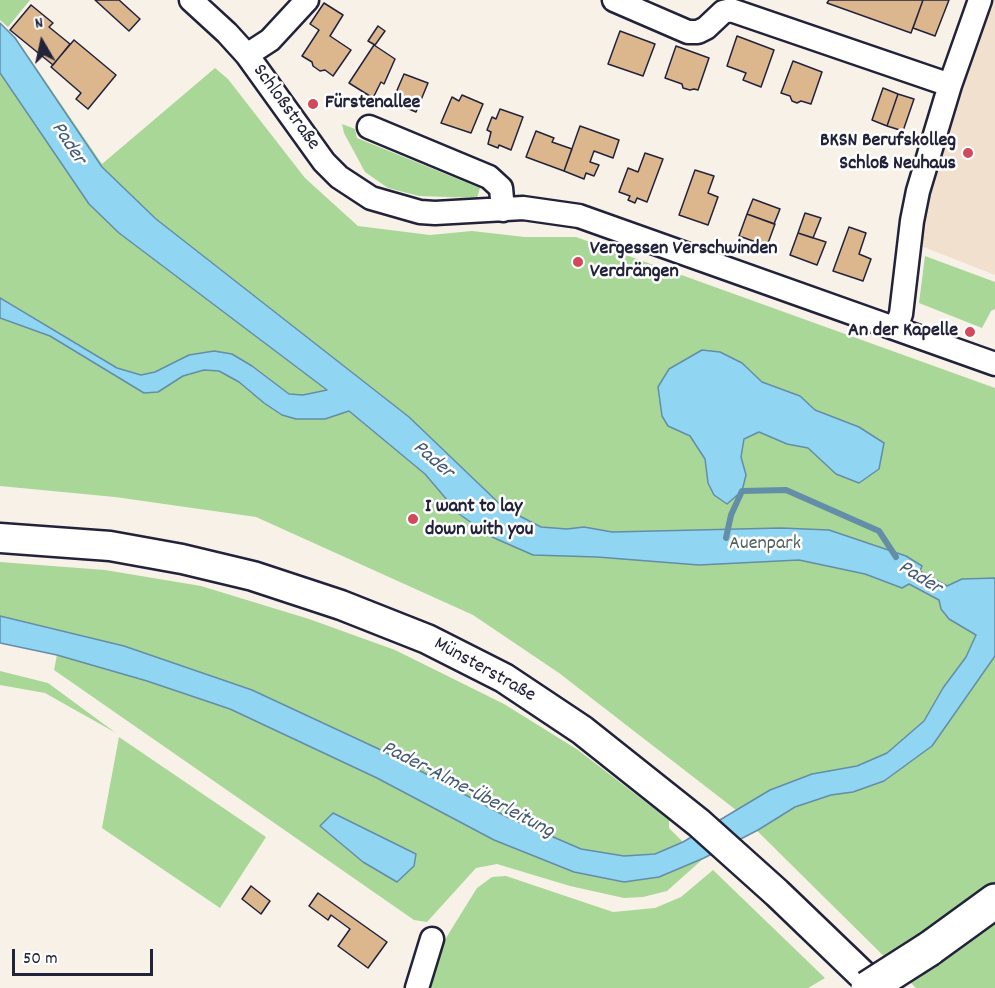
<!DOCTYPE html>
<html>
<head>
<meta charset="utf-8">
<style>
  body { margin:0 }
  #map { position:relative; width:995px; height:988px; overflow:hidden; background:#f8f1e8; font-family:Dekko,sans-serif }
  canvas { display:block }
  .north { position:absolute; left:12px; top:12px; width:60px; height:60px; -webkit-text-stroke:4px #fff; paint-order:stroke; rotate:351deg; font-size:16px; font-weight:700; line-height:24px; text-align:center; color:#22223b }
  .north::after { content:''; display:block; margin:auto; width:21px; height:27px; background:#22223b; clip-path:polygon(50% 0,100% 100%,50% 72%,0 100%) }
  .scale { position:absolute; left:12px; top:949px; width:141px; height:27px; box-sizing:border-box; border:3px solid #22223b; border-top:0; padding-left:8px; font-size:18px; line-height:21px; white-space:nowrap; color:#22223b; -webkit-text-stroke:4px #fff; paint-order:stroke }
</style>
</head>
<body>
<div id="map">
<canvas width="995" height="988"></canvas>
<div class="north">N</div>
<div class="scale">50 m</div>
</div>
<script>
const g = document.querySelector('canvas').getContext('2d');
g.lineJoin = 'round';
function fill(path, color) { g.fillStyle = color; g.fill(path, 'evenodd'); }
const poly = rows => new Path2D(rows.map(r => 'M' + r).join(''));
function strokePath(path, color, width, dash) { g.strokeStyle = color; g.lineWidth = width; g.lineCap = dash ? 'butt' : 'round'; g.setLineDash(dash || []); g.stroke(path); }
function label(font, color, halo, rows, align = 'center') {
  g.font = font + ' Dekko,sans-serif'; g.lineWidth = 5; g.setLineDash([]); g.textBaseline = 'middle'; g.strokeStyle = halo; g.fillStyle = color; for (const [text, x, y, turn = 0] of rows) {
    g.save(); g.translate(x, y); g.rotate((+turn || 0) * Math.PI / 180); g.textAlign = isNaN(turn) ? turn : align; if (halo) g.strokeText(text, 0, 0); g.fillText(text, 0, 0); g.restore();
  }
}
fill(poly([
  [990,0,995,0,995,275,921,246,930,191,951,114]
]), '#f0e0cd');
fill(poly([
  [0,0,30,0,8,27,0,20],
  [0,23,16,38,102,164,215,68,228,79,305,178,358,226,430,235,472,231,525,237,576,237,995,388,995,988,916,988,736,810,559,673,473,615,256,517,115,497,0,486],
  [342,124,355,129,357,138,480,188,477,198,419,196,388,188,365,172,344,133],
  [925,256,995,282,995,309,991,311,982,328,919,303],
  [0,562,105,570,201,586,309,619,395,650,504,704,578,750,669,820,669,828,683,842,655,854,624,856,581,849,507,817,381,750,252,690,124,646,0,616],
  [57,655,147,681,230,709,377,778,494,840,659,877,704,858,667,891,643,897,624,898,570,886,497,864,476,868,427,922,414,920,54,670],
  [0,671,48,683,116,733,45,693,0,685],
  [119,737,266,837,220,908,102,828],
  [713,870,825,978,808,988,429,988,441,946,477,888,492,877,506,876,613,912,655,908,681,897]
]), '#a9d797');
const water = poly([
  [0,23,15,38,102,167,156,219,409,417,504,508,541,527,567,529,584,527,612,532,781,528,829,530,906,556,922,566,920,571,947,586,962,579,995,578,995,656,932,746,884,781,853,792,831,795,795,807,758,830,704,858,659,877,624,882,574,872,494,840,377,778,230,709,147,681,57,655,0,643,0,616,124,646,252,690,381,750,507,817,581,849,624,856,655,854,683,842,770,790,812,774,857,766,887,753,924,721,943,688,966,657,976,635,949,619,941,609,939,600,909,584,902,588,865,574,799,560,699,565,597,557,533,555,492,537,459,514,425,474,349,411,325,419,296,419,282,415,264,403,239,382,219,371,204,370,183,376,158,392,144,393,50,336,0,318,0,298,117,368,141,375,155,372,189,355,214,351,232,354,252,366,289,394,303,395,327,390,119,233,89,204,0,73,0,23],
  [702,350,720,352,742,363,762,382,800,396,815,410,859,427,884,443,879,469,859,483,836,474,808,448,787,444,759,432,744,439,741,457,746,475,742,491,727,504,714,495,708,483,705,459,690,436,668,426,662,416,658,387,669,369,702,350],
  [333,813,416,854,414,866,397,882,363,862,320,826,333,813]
]);
fill(water, '#90d5f1');
strokePath(water, '#648da8', 1.5);
strokePath(poly([
  [726,538,731,515,742,491,786,490,879,531,896,557]
]), '#648da8', 6);
const building = poly([
  [95,0,119,0,140,19,129,31,95,0],
  [923,0,911,33,827,3,829,0,923,0],
  [923,0,949,0,935,36,913,28,923,0],
  [324,3,343,15,330,36,351,50,333,76,325,70,320,71,313,66,312,62,302,56,319,30,310,24,324,3],
  [31,5,53,23,49,27,70,44,53,65,10,30,31,5],
  [378,26,385,31,375,45,368,41,378,26],
  [620,31,655,44,643,76,608,64,620,31],
  [737,36,774,50,761,87,743,80,746,73,727,66,737,36],
  [74,40,116,75,88,109,76,99,81,93,51,67,74,40],
  [374,45,395,59,384,84,381,82,373,98,349,83,374,45],
  [676,46,709,58,698,90,694,89,690,90,683,88,682,84,665,78,676,46],
  [793,61,822,72,811,104,801,101,797,103,792,101,790,96,781,93,793,61],
  [404,74,428,83,416,112,392,102,404,74],
  [883,88,898,94,887,126,872,120,883,88],
  [898,94,914,99,903,131,887,126,898,94],
  [462,95,483,104,471,133,441,123,452,97,459,101,462,95],
  [500,109,523,117,511,150,499,145,498,148,488,144,491,132,487,130,492,117,496,119,500,109],
  [580,126,619,140,613,158,594,151,590,162,599,165,594,176,586,173,584,179,564,171,580,126],
  [536,131,554,138,552,142,572,149,564,171,526,157,536,131],
  [645,153,663,159,647,202,637,198,635,203,628,200,630,196,619,192,628,168,638,172,645,153],
  [695,170,714,176,708,193,718,197,708,225,679,215,695,170],
  [753,199,780,209,774,224,747,214,753,199],
  [805,213,821,218,813,238,798,233,805,213],
  [747,214,775,224,767,246,739,236,747,214],
  [849,227,866,233,859,254,871,259,863,281,833,271,849,227],
  [798,233,826,242,817,265,790,255,798,233],
  [251,886,270,901,261,914,242,899,251,886],
  [318,893,387,942,368,968,338,946,350,929,331,915,328,920,309,906,318,893]
]);
fill(building, '#dcb78e');
strokePath(building, '#22223b', 1.5);
const minor = poly([
  [191,0,227,33,247,55,324,162,339,177,371,198,420,212,435,213,523,208,579,216,995,364],
  [614,0,688,32,698,32,706,28,723,12,731,10,950,85],
  [247,55,270,40,307,0],
  [369,127,489,177,501,188,503,210],
  [896,327,901,314,912,221,918,191,950,85,980,0],
  [417,988,432,939]
]);
const major = poly([
  [0,538,110,546,182,559,253,576,341,605,427,639,504,678,582,730,699,823,777,893,876,988]
]);
const highway = poly([
  [929,949,995,901]
]);
strokePath(minor, '#22223b', 27);
strokePath(major, '#22223b', 33);
strokePath(highway, '#22223b', 38);
strokePath(minor, '#fff', 22);
strokePath(major, '#fff', 28);
strokePath(highway, '#fff', 33);
const highwayBridge = poly([
  [868,988,929,949]
]);
strokePath(highwayBridge, '#22223b', 38, []);
strokePath(highwayBridge, '#fff', 33);
for (const [x, y, r, color] of [
  [313,104,6,"#d1495b"],
  [968,153,6,"#d1495b"],
  [578,262,6,"#d1495b"],
  [970,332,6,"#d1495b"],
  [413,519,6,"#d1495b"]
]) { const dot = new Path2D(); dot.arc(x, y, r, 0, 2 * Math.PI); g.fillStyle = color; g.fill(dot); strokePath(dot, '#fff', 2); }
label('bold 20px', '#22223b', '#fff', [
  ["Fürstenallee",325,104],
  ["BKSN Berufskolleg",956,142,"right"],
  ["Schloß Neuhaus",956,165,"right"],
  ["Vergessen Verschwinden",590,250],
  ["Verdrängen",590,273],
  ["An der Kapelle",958,332,"right"],
  ["I want to lay",425,508],
  ["down with you",425,531]
], 'left');
label('20px', '#22223b', '#fff', [
  ["Schloßstraße",285,108,54],
  ["Münsterstraße",484,671,29]
]);
label('20px', '#51615b', '#fff', [
  ["Auenpark",765,545]
]);
label('italic 21px', '#435872', '#fff', [
  ["Pader",67,144,57],
  ["Pader",432,461,41],
  ["Pader",919,579,32],
  ["Pader-Alme-Überleitung",467,791,27]
]);
</script>
</body>
</html>
